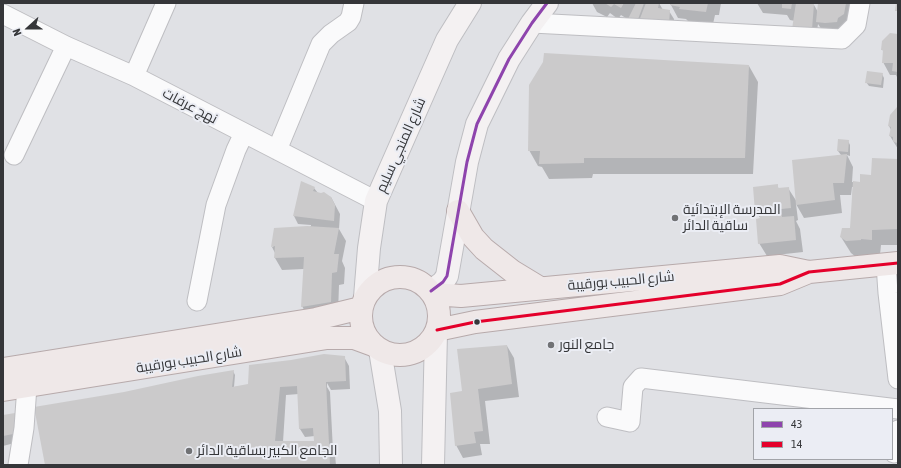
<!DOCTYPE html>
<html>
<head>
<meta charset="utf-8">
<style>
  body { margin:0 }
  #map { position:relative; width:901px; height:468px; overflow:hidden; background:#e0e1e5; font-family:"Asap Condensed",sans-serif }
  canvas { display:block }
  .frame { position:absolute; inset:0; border:4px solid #353639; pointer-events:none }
  .legend { position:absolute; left:753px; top:408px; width:140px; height:52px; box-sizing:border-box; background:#ebedf4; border:1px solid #a2a4a9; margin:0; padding:5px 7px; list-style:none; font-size:12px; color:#353639 }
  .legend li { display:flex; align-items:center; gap:8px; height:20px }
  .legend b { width:20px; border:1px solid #a2a4a9 }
  .north { position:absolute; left:8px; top:8px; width:40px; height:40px; -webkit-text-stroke:3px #ebedf4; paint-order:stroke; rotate:249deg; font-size:11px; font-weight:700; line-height:16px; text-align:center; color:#353639 }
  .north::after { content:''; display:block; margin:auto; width:14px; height:18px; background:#353639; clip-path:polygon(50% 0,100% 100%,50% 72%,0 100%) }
</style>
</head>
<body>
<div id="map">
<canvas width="901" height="468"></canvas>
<div class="frame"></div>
<ul class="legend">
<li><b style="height:5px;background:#8e44ad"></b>43</li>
<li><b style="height:5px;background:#e4002b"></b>14</li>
</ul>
<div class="north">N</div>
</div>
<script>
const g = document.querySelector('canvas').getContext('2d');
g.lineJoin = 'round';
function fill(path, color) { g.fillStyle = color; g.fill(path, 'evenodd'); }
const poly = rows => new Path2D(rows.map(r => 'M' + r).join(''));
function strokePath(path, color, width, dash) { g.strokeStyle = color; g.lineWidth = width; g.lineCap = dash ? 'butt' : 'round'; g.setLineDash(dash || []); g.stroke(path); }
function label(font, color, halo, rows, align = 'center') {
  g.font = font + ' "Asap Condensed",Cairo,sans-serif'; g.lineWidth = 4; g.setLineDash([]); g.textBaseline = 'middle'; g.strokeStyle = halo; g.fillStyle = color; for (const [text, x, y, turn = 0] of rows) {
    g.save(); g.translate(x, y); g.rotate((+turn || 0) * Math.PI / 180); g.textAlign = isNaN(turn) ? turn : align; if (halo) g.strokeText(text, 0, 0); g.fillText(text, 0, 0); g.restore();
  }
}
fill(poly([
  [592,3,659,3,663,10,669,11,674,19,673,31,629,20,621,15,618,19,610,13,607,17,597,12],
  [671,3,721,3,719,15,715,15,713,24,688,21,686,19,678,18,671,5],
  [757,3,806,3,814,5,818,12,819,3,851,3,849,23,841,30,822,30,818,24,816,38,795,21,790,20,787,15,763,13],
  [898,35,898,79,896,75,890,75,883,62,884,53,882,49],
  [749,66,758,82,753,174,593,174,592,178,549,179,542,167,538,166,529,150],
  [882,74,884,78,883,88,869,86,866,82],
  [898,109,898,149,890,136,891,130,889,126],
  [848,141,850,145,850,156,847,155,853,167,852,182,861,183,898,160,898,245,881,245,880,255,869,254,869,256,856,257,851,253,841,237,851,229,853,187,852,187,851,195,840,195,842,213,804,218,796,204,798,220,796,221,800,229,803,252,767,256,759,243,761,219,756,212,777,185,779,189,788,188,797,202,841,155,838,151],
  [314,188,318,193,331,197,340,214,339,229,346,241,342,261,345,268,344,284,339,285,338,314,309,319,302,306,304,269,282,270,275,258,275,253,272,247,311,226,311,225,298,224,294,216],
  [507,346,514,358,519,397,485,401,490,444,480,444,482,455,463,458,456,445,463,392],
  [344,357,349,366,350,389,331,390,327,383,327,387,330,392,333,451,335,455,336,465,46,465,124,393,233,371,235,375,234,387,249,385],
  [299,394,300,429,305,437,315,436,315,442,283,442,286,395],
  [3,416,22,441,3,446]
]), '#0003');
fill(poly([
  [605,3,624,3,621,8,614,4,611,7],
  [636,3,644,3,637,22,627,21],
  [646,3,659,3,658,8,670,10,669,23,639,21],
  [670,3,708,3,706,12,679,9,680,7,670,5],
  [782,3,792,3,791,9,782,8],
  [796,3,814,4,812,29,792,29],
  [818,3,846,3,844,14,838,18,837,22,825,23,816,22],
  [896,3,898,3,898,11,895,11],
  [890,33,898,34,898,72,892,71,893,63,882,63,883,50,881,50,882,41],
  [544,53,749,65,745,158,584,158,584,163,539,164,540,151,528,151,529,85,543,62],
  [867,71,883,73,881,85,865,83],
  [897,107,898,108,898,143,893,142,893,137,889,136,891,127,888,126,890,115],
  [838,139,849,140,848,152,837,151],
  [847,154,844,183,833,183,835,200,796,205,792,160],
  [872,158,898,159,898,229,872,230,872,240,861,239,861,240,846,241,840,237,842,228,850,228,853,181,860,182,860,174,871,175],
  [301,181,315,187,313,191,321,193,324,192,331,197,335,205,334,221,293,216],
  [778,184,778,188,789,187,791,208,781,209,782,217,794,216,796,240,758,244,756,219,760,218,760,211,755,212,753,187],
  [307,226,339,228,334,254,339,254,337,272,332,273,331,302,301,307,304,257,274,258,275,246,271,247,274,228],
  [507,345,512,384,478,389,483,431,474,432,476,443,455,446,450,393,462,391,457,349],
  [324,354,345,356,346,381,326,382,330,465,45,465,34,407,124,392,198,376,234,370,232,387,248,384,249,365,291,360],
  [297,386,299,429,313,428,314,441,275,441,280,387],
  [21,412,18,433,3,436,3,415]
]), '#cbcacb');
const minor = poly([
  [3,14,66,46,134,76,376,201],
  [532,23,842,39,856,25,860,3],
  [134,76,166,3],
  [277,150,321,44,331,34,348,22,351,17,354,3],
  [14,155,66,46],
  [886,264,888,293,898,379],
  [197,301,216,205,236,150,244,133],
  [607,417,630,422,633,387,641,378,898,409],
  [894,453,898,430],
  [18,465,24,428,28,372]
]);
const secondary = poly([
  [431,291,443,282,447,276,467,162,477,124,509,59,532,23,547,3],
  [365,297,369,248,376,201,447,40,470,3],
  [380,350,390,411,391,465],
  [433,465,436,333]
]);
const primary = poly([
  [458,211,473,237,484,249,512,271,540,288],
  '361 316a39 39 0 1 1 78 0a39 39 0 1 1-78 0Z',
  [433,294,461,296,780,266,809,272],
  [437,330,475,322,780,284,809,272,898,263],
  [3,369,316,319,361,308],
  [3,390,327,338,354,338,373,345]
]);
strokePath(minor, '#bebec2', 21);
strokePath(secondary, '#bebec2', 24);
strokePath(primary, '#b7aaab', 24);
strokePath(minor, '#fafafb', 19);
strokePath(secondary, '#f4f1f2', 22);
strokePath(primary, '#efe8e8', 22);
strokePath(poly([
  [431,291,443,282,447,276,467,162,477,124,509,59,532,23,547,3]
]), '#8e44ad', 3);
strokePath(poly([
  [437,330,475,322,780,284,809,272,898,263]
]), '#e4002b', 3);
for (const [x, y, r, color] of [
  [675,218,4,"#717275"],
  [477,322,3.5,"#353639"],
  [551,345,4,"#717275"],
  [189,451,4,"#717275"]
]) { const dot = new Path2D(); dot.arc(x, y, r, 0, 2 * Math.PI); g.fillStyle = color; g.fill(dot); strokePath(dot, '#ebedf4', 1.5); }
label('14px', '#353639', '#ebedf4', [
  ["نهج عرفات",190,106,28],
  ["شارع المنجي سليم",401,145,-66],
  ["شارع الحبيب بورقيبة",621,281,-5],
  ["شارع الحبيب بورقيبة",189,360,-9]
]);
label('14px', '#353639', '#ebedf4', [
  ["المدرسة الإبتدائية",683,210],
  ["ساقية الدائر",683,226],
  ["جامع النور",559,345],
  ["الجامع الكبير بساقية الدائر",197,451]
], 'left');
</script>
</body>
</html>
